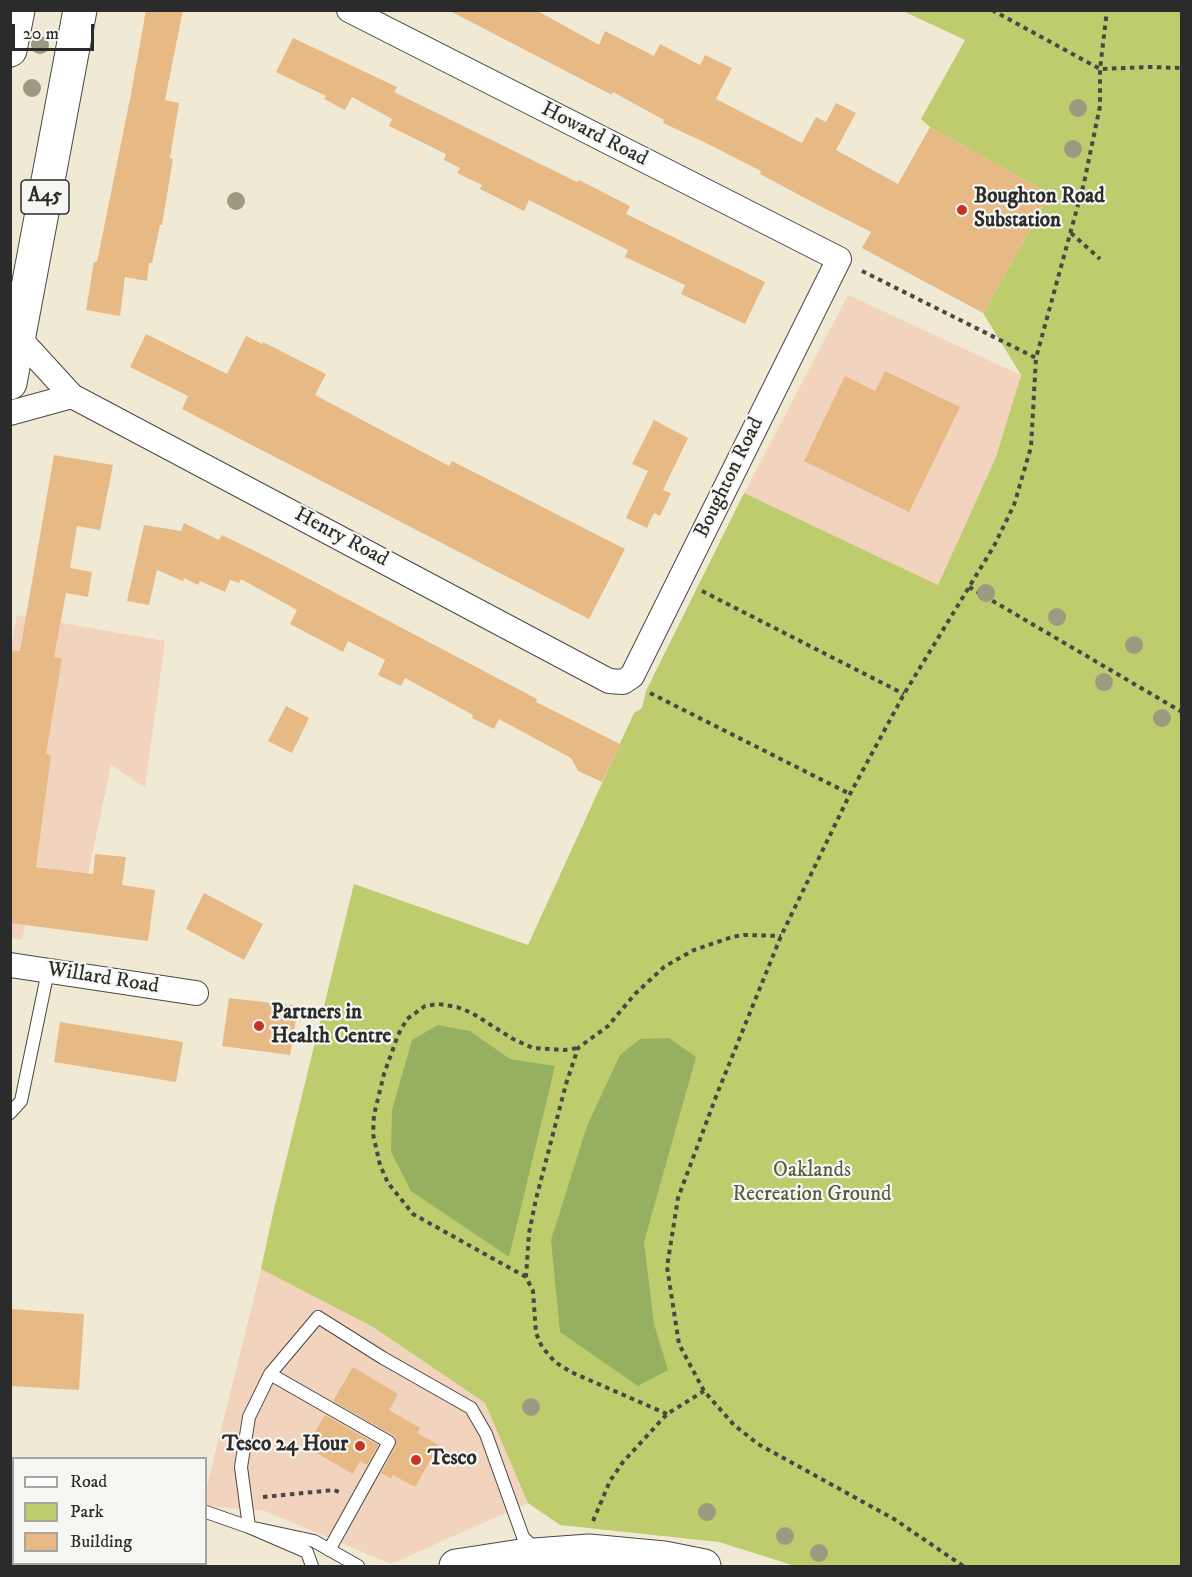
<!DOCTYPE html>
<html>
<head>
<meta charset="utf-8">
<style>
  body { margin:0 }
  #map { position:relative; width:1192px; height:1577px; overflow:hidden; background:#f0ead5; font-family:"IM FELL DW Pica",serif }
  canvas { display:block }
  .frame { position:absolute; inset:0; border:12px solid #2b2b2b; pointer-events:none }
  .legend { position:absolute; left:12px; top:1457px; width:195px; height:108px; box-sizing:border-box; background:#f6f6f2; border:2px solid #a5a5a2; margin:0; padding:8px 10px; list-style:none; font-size:18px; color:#2b2b2b }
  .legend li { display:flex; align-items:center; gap:12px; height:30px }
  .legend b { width:30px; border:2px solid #a5a5a2 }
  .scale { position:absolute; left:12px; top:24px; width:82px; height:27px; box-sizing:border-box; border:3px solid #2b2b2b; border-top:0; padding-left:8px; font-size:18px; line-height:21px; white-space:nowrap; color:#2b2b2b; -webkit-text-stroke:4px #f6f6f2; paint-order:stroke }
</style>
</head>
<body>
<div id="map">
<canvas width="1192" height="1577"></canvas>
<div class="frame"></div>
<ul class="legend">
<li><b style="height:8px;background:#fff"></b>Road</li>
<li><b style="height:16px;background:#becc6e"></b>Park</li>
<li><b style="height:16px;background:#e7b985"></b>Building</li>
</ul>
<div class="scale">20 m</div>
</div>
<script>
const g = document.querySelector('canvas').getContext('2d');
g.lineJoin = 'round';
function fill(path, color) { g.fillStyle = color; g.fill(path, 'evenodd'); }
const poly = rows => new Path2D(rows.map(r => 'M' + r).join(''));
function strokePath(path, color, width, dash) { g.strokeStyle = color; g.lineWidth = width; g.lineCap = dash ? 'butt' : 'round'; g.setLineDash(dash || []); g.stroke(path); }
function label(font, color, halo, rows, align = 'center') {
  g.font = font + ' "IM FELL DW Pica",serif'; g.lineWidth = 4.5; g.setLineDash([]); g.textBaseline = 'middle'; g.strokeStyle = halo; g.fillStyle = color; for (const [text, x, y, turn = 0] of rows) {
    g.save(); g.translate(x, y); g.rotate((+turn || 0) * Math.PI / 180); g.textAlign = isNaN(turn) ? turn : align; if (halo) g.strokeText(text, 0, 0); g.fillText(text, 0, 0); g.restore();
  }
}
fill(poly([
  [848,295,1021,375,996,457,938,585,744,493],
  [17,615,165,641,145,788,111,765,88,875,37,866,22,940,11,938,10,652],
  [261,1269,373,1327,485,1403,528,1503,391,1564,265,1511,206,1506,206,1489]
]), '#f2d4be');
fill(poly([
  [903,11,1181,11,1181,1566,795,1566,719,1542,560,1525,528,1503,485,1403,373,1327,261,1269,274,1209,354,884,528,945,634,713,642,708,646,691,744,493,938,585,996,457,1021,375,983,313,1050,194,930,127,921,119,965,40]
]), '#becc6e');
fill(poly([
  [438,1025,470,1031,510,1059,555,1066,509,1257,411,1191,391,1152,392,1110,412,1040],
  [669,1038,696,1057,644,1242,654,1324,668,1370,638,1386,560,1332,551,1240,587,1126,620,1055,640,1039]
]), '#96b061');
fill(poly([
  [146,10,183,10,165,100,179,103,170,158,173,159,162,225,160,225,152,263,149,263,147,281,125,277,120,316,86,310,94,262,97,262,131,94],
  [448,10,536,10,599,45,605,31,654,56,660,44,700,65,705,55,732,68,716,99,802,143,816,117,826,122,836,103,856,113,836,150,898,184,930,127,1050,194,983,313,862,248,871,232,818,205,760,174,761,171,706,143,663,123,664,120,613,92,612,95],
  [293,38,397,87,394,92,577,182,579,180,630,206,626,214,765,282,745,324,681,294,685,285,625,257,628,250,529,200,524,211,480,189,482,185,457,173,460,168,444,160,446,154,389,126,392,119,352,97,345,110,324,99,326,96,276,72],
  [146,334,227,374,246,336,262,344,263,342,326,374,315,395,449,466,452,461,625,549,589,619,182,409,188,396,130,367],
  [885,371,960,407,909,512,804,461,845,376,875,391],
  [654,420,688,438,663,490,671,493,660,516,654,513,647,528,626,518,648,471,632,464],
  [54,455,113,465,100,530,77,526,70,568,92,572,88,597,66,593,54,657,62,659,46,754,51,755,36,867,93,874,95,854,126,857,122,885,155,890,148,941,10,923,10,650,20,651],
  [184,523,219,540,222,535,269,558,537,699,536,702,620,744,602,782,578,771,571,758,499,719,494,729,472,718,473,715,405,678,401,686,378,675,385,660,348,641,343,652,290,624,297,610,241,579,239,583,230,580,225,592,200,581,198,585,184,578,183,581,157,570,149,605,127,601,144,525,181,531],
  [286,706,309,718,292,753,268,741],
  [204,893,263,924,244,960,186,929],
  [229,998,298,1006,290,1055,222,1046],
  [60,1022,183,1042,176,1082,54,1062],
  [10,1309,84,1314,79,1390,10,1386],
  [353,1367,398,1394,389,1410,420,1428,417,1433,439,1445,415,1487,393,1475,391,1479,381,1473,396,1446,396,1437,333,1401],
  [325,1415,378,1445,367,1465,360,1461,353,1474,306,1447]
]), '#e7b985');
const service = poly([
  [10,1113,21,1101,48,971],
  [270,1374,389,1442,329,1550],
  [206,1512,249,1527,241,1467,249,1417,270,1374,318,1317,383,1358,471,1408,486,1434,523,1537,537,1551],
  [10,1543,14,1546],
  [31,1564,33,1566],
  [165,1566,165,1564],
  [312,1566,307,1552,249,1527,314,1541,358,1566]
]);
const minor = poly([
  [18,337,72,396,609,681,623,682,632,676,839,259,349,10],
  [10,413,72,396],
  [10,965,196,993]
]);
const primary = poly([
  [456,1566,521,1556,589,1551,664,1558,704,1566]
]);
const trunk = poly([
  [10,50,18,10],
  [10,383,80,10]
]);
strokePath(service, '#494844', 14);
strokePath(minor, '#494844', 26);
strokePath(primary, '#494844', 35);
strokePath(trunk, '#494844', 35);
strokePath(poly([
  [992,10,1100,69,1150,67,1182,68],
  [1071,233,1100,259],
  [862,271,1036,358,1084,183,1100,106,1100,69,1107,10],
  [969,587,1182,712],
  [702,591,904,694],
  [650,693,850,794],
  [526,1277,413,1214,388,1183,380,1165,373,1134,374,1115,384,1074,398,1035,407,1019,425,1006,438,1004,457,1007,472,1013,513,1039,533,1048,564,1050,578,1048],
  [667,1414,571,1372,555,1362,542,1347,536,1333,533,1291,526,1277,529,1233,536,1199,566,1084,578,1048,608,1026,635,994,664,967,676,960,694,950,732,937,744,935,781,936],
  [263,1497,334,1490,339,1492],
  [593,1521,610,1481,623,1462,667,1414,704,1391],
  [963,1566,894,1519,758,1444,734,1425,704,1391,679,1344,667,1267,678,1198,717,1094,781,936,850,794,904,694,994,546,1014,505,1031,447,1036,358]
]), '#494844', 4, [4.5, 4.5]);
strokePath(service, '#fff', 12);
strokePath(minor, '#fff', 24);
strokePath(primary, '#fff', 33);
strokePath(trunk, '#fff', 33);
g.fillStyle = '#9c9b82';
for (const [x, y] of [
  [40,45],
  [32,88],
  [1078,108],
  [1073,149],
  [236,201],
  [986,593],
  [1057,617],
  [1134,645],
  [1104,682],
  [1162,718],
  [531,1407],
  [707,1512],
  [785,1536],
  [819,1553]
]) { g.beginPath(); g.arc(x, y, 9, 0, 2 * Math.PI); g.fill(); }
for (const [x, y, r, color] of [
  [962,210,6,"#c8321e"],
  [259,1026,6,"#c8321e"],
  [360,1446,6,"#c8321e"],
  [416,1460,6,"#c8321e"]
]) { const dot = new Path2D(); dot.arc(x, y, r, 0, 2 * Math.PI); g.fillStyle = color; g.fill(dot); strokePath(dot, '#f6f6f2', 2); }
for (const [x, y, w] of [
  [45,197,48]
]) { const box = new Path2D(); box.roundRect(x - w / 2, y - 17, w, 34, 4.5); g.fillStyle = '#f6f6f2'; g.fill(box); strokePath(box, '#2b2b2b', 1.5); }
label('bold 20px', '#2b2b2b', null, [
  ["A45",45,197]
]);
label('21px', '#2b2b2b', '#f6f6f2', [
  ["Howard Road",594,135,27],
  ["Boughton Road",730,478,-64],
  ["Henry Road",341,538,28],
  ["Willard Road",103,979,9]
]);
label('bold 21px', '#2b2b2b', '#f6f6f2', [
  ["Boughton Road",974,198],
  ["Substation",974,222],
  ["Partners in",271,1014],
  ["Health Centre",271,1038],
  ["Tesco 24 Hour",348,1446,"right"],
  ["Tesco",428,1460]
], 'left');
label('21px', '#575b3f', '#f6f6f2', [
  ["Oaklands",812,1172],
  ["Recreation Ground",812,1196]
]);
</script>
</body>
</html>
